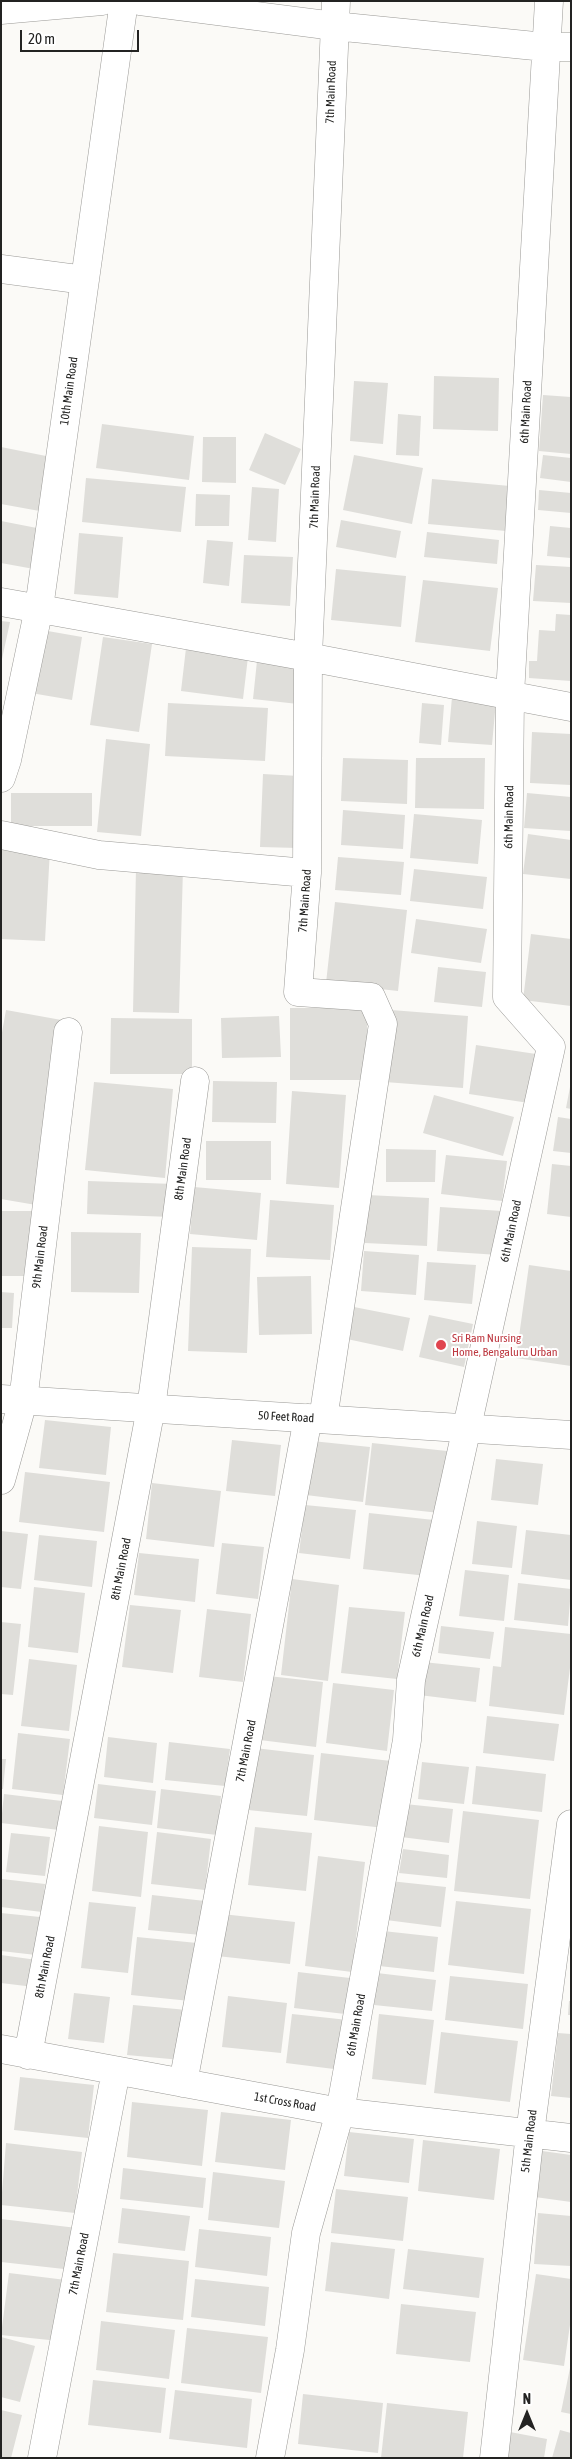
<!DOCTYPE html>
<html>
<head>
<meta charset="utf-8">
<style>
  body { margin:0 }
  #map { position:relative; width:572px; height:2459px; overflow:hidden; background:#fbfaf7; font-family:"Asap Condensed",sans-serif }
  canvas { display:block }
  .frame { position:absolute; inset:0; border:2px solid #232322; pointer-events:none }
  .north { position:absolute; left:502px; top:2389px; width:50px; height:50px; -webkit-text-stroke:4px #fff; paint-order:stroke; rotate:0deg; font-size:14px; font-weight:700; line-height:20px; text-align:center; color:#232322 }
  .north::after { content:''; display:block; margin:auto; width:18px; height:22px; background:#232322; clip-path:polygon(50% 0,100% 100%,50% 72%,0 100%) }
  .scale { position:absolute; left:20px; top:30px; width:119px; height:22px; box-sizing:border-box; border:2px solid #232322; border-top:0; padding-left:6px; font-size:15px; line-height:18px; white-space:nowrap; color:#232322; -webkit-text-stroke:4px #fff; paint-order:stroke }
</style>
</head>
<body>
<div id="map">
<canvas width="572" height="2459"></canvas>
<div class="frame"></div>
<div class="north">N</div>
<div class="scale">20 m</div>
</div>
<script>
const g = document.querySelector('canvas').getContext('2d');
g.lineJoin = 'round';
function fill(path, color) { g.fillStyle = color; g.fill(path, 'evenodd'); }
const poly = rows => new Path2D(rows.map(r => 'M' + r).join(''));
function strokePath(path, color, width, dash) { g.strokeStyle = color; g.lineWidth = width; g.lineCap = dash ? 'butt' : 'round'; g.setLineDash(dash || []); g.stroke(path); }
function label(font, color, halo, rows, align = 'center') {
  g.font = font + ' "Asap Condensed",sans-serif'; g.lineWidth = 4; g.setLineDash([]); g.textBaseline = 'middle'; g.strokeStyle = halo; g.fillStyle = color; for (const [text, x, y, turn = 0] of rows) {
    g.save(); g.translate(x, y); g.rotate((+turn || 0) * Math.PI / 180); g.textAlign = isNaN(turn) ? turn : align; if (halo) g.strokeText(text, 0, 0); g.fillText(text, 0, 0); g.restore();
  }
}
fill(poly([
  [434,376,499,378,498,431,433,429],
  [354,381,388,383,383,444,350,441],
  [543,395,571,397,571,454,539,451],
  [398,414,421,416,419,456,396,455],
  [102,424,194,436,189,480,96,468],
  [265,433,301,449,285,485,249,470],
  [203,437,236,437,236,483,202,482],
  [1,447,56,458,45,512,1,504],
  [354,455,423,468,412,524,343,510],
  [543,455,571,458,571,482,540,478],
  [86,478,186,487,181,532,82,522],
  [432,479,510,486,506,531,428,524],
  [252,487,279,489,276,542,248,540],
  [539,490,571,493,571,513,538,510],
  [196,494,230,495,229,526,195,526],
  [341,520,401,531,396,558,336,547],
  [1,521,42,529,34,569,1,563],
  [550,526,571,528,571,558,547,556],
  [427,532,499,540,497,564,424,557],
  [79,533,123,537,118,598,74,594],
  [207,540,233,542,229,586,203,583],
  [244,555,293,557,290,606,241,603],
  [536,565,571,567,571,603,533,601],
  [336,569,406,576,401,627,331,620],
  [423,580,498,588,490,651,415,642],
  [556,614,571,615,571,681,529,678,529,661,537,661,539,630,555,631],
  [1,621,10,622,2,659,1,659],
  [42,630,82,637,72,700,31,693],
  [103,637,152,644,139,732,90,725],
  [186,648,248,657,243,699,181,691],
  [257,661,303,666,298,704,253,699],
  [452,697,496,701,492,745,448,742],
  [168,703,268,708,265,761,165,756],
  [422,703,444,705,441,745,419,743],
  [532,732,571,734,571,785,530,783],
  [106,739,150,744,141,836,97,832],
  [343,758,408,760,407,804,341,801],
  [416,758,485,758,484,809,415,808],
  [263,774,299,776,298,848,260,847],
  [11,793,92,793,92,826,11,826],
  [527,793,571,797,571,831,524,828],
  [343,810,405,815,403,849,341,845],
  [414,814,482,820,478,864,410,858],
  [528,834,571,840,571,879,523,874],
  [1,846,50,849,45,941,1,939],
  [338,857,404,862,401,895,335,890],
  [136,868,183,868,179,1013,133,1012],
  [414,869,487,877,483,909,410,901],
  [335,902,407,910,398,991,326,983],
  [416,919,487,929,481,963,411,953],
  [531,934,571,939,571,1006,523,1000],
  [438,967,486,972,482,1007,434,1002],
  [290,1008,367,1008,367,1080,290,1080],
  [6,1010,67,1021,36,1205,1,1199,1,1038],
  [391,1010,468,1016,463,1088,385,1082],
  [279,1016,281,1057,222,1058,221,1018],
  [111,1018,192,1019,192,1074,110,1074],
  [476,1045,536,1054,529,1103,469,1094],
  [213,1081,277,1082,276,1123,212,1122],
  [94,1082,173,1089,165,1178,85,1170],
  [570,1087,571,1087,571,1109,566,1108],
  [292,1091,346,1095,339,1188,286,1184],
  [434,1095,514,1117,503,1156,423,1133],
  [558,1117,571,1119,571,1153,553,1151],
  [206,1141,271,1141,271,1180,206,1180],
  [386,1149,436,1150,435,1182,386,1182],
  [446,1155,507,1161,502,1201,441,1194],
  [552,1164,571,1166,571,1217,547,1214],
  [88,1181,174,1184,172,1217,87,1214],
  [194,1187,261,1193,257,1240,190,1234],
  [367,1195,429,1198,427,1246,365,1243],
  [270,1200,334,1205,330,1260,266,1257],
  [440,1207,502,1211,499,1255,437,1251],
  [1,1211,37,1211,36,1276,1,1276],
  [71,1232,141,1233,139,1293,71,1292],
  [192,1247,251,1249,247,1353,188,1351],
  [364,1251,419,1255,416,1295,361,1291],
  [427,1262,476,1265,472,1304,424,1300],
  [529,1265,571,1271,571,1366,516,1358],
  [311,1276,312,1334,259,1335,257,1277],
  [1,1292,14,1293,12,1328,1,1328],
  [354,1307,410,1318,403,1351,347,1339],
  [429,1315,473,1324,464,1367,419,1357],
  [45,1420,111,1427,106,1475,39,1468],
  [232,1440,281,1445,275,1496,226,1491],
  [312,1441,370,1447,363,1502,306,1495],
  [372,1443,447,1451,440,1513,365,1505],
  [496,1459,543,1464,538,1505,491,1500],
  [25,1472,110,1482,104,1532,19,1522],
  [152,1483,221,1491,214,1547,146,1539],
  [305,1505,356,1510,350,1559,299,1553],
  [369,1513,434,1520,427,1576,363,1569],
  [477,1521,517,1526,512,1568,472,1564],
  [526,1530,571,1535,571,1580,521,1574],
  [1,1531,28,1534,21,1589,1,1587],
  [39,1535,97,1541,92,1587,34,1580],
  [222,1543,264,1547,258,1599,216,1594],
  [139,1553,199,1559,195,1602,134,1595],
  [465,1570,509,1575,504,1621,459,1616],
  [292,1579,339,1585,328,1681,281,1675],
  [518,1583,571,1589,568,1626,514,1620],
  [34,1587,85,1593,78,1653,28,1647],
  [130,1605,181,1610,173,1673,122,1667],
  [349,1607,405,1612,397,1679,341,1673],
  [207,1609,251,1614,243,1682,199,1677],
  [1,1622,21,1624,13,1695,1,1694],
  [441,1626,494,1632,490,1659,438,1653],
  [505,1627,571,1634,571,1660,564,1715,489,1706,493,1666,501,1667],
  [29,1659,77,1665,69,1731,21,1726],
  [423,1662,480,1668,476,1702,419,1695],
  [268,1676,323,1682,316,1747,260,1740],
  [333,1683,394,1690,387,1751,326,1743],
  [487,1716,559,1724,554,1761,483,1753],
  [18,1733,70,1739,63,1795,12,1789],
  [108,1737,157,1743,153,1783,104,1777],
  [169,1742,230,1749,225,1786,165,1780],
  [255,1748,314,1755,307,1816,248,1810],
  [321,1753,391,1761,384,1828,314,1820],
  [1,1759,6,1759,3,1789,1,1789],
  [422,1762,469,1767,464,1804,418,1799],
  [476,1766,546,1774,542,1812,472,1804],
  [98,1784,156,1791,152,1825,94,1818],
  [161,1789,221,1796,217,1835,157,1828],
  [4,1794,62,1801,59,1830,1,1823],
  [405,1804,453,1809,449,1843,401,1837],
  [463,1811,539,1820,530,1899,454,1891],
  [99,1826,148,1832,141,1897,92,1891],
  [255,1827,312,1833,306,1891,248,1885],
  [157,1832,211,1839,205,1890,151,1884],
  [11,1833,50,1837,45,1876,6,1872],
  [403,1849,449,1855,447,1878,399,1873],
  [318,1856,365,1862,352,1972,305,1966],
  [2,1879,45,1884,42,1912,1,1907],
  [390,1881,446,1887,441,1927,386,1920],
  [152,1895,205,1901,201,1935,148,1930],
  [456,1901,531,1909,524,1974,448,1965],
  [89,1902,136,1907,128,1973,81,1968],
  [1,1913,40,1917,36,1955,1,1951],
  [222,1914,295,1922,290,1964,217,1956],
  [383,1931,438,1937,434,1972,379,1966],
  [137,1937,197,1943,190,2001,131,1995],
  [1,1955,37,1960,34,1987,1,1983],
  [298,1972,350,1978,345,2014,294,2008],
  [377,1973,436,1980,432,2011,374,2005],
  [450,1976,528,1984,523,2029,445,2020],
  [74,1993,110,1997,104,2043,68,2039],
  [228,1996,287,2003,281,2053,222,2047],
  [569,2001,571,2001,571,2015,568,2015],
  [133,2005,187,2010,181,2060,127,2055],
  [292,2014,348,2020,342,2070,286,2063],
  [379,2014,434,2020,426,2085,372,2079],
  [441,2032,518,2041,510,2102,434,2093],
  [558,2033,571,2034,571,2098,551,2096],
  [20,2077,94,2085,88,2138,14,2130],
  [132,2102,208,2110,202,2166,127,2157],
  [221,2112,291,2120,285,2170,215,2162],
  [349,2132,414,2139,409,2183,344,2176],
  [423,2140,500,2149,494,2200,418,2191],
  [6,2143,82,2152,75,2213,1,2205],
  [542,2151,571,2155,571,2202,535,2197],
  [123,2168,206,2178,203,2208,120,2199],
  [213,2172,285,2181,279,2228,208,2220],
  [336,2189,408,2197,403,2241,331,2233],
  [122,2208,190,2216,185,2251,118,2243],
  [538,2213,571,2216,571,2266,534,2264],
  [1,2219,77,2228,73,2270,1,2262],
  [199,2229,271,2237,267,2276,195,2267],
  [331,2242,395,2249,389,2299,325,2291],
  [408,2249,484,2258,479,2298,403,2289],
  [113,2253,189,2261,183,2320,106,2312],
  [9,2273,66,2280,59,2341,1,2335],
  [536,2274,571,2279,571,2318,564,2366,523,2360],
  [195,2279,269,2287,265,2326,191,2317],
  [401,2304,476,2312,470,2362,396,2354],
  [101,2321,175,2330,169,2379,96,2370],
  [187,2328,268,2337,261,2393,181,2383],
  [1,2337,35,2346,20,2402,1,2397],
  [570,2368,571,2368,571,2414,561,2412],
  [93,2380,166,2388,161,2433,88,2425],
  [175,2390,252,2399,247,2448,169,2439],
  [303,2394,383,2403,378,2453,298,2444],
  [387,2403,468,2412,463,2458,381,2458],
  [1,2410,22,2415,11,2458,1,2458],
  [560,2430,571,2433,571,2458,552,2458],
  [510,2432,547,2439,544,2458,505,2458]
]), '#dfdeda');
const minor = poly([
  [140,1,334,26,545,47,571,47],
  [1,10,102,1],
  [1,269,85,280],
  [1,602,308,657,571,707],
  [1,778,7,760,39,608,124,1],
  [1,835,99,855,307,873],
  [323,1419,383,1024,371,997,298,992,307,873,308,657,336,1],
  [1,1480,23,1401,68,1032],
  [1,2049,340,2112,571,2138],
  [28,2055,151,1408,195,1081],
  [183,2083,308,1418],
  [42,2458,116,2071],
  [270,2458,290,2350,306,2233,340,2112,407,1740,411,1680,551,1047,507,997,510,695,549,1],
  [494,2458,530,2133,571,1824]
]);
const major = poly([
  [1,1399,571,1435]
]);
strokePath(minor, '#9a9996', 29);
strokePath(major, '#9a9996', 29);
strokePath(minor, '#fff', 28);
strokePath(major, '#fff', 28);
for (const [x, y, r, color] of [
  [441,1345,6,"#e0444e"]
]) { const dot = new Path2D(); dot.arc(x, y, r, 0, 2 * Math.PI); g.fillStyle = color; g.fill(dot); strokePath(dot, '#fff', 2); }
label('12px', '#232322', '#fff', [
  ["7th Main Road",331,92,-88],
  ["10th Main Road",69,391,-82],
  ["6th Main Road",526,412,-87],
  ["7th Main Road",315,497,-88],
  ["6th Main Road",509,817,-89],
  ["7th Main Road",305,901,-86],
  ["8th Main Road",183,1169,-82],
  ["6th Main Road",511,1231,-78],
  ["9th Main Road",40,1257,-83],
  ["50 Feet Road",286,1417,3],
  ["8th Main Road",121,1569,-79],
  ["6th Main Road",423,1626,-77],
  ["7th Main Road",246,1751,-79],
  ["8th Main Road",45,1967,-79],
  ["6th Main Road",356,2025,-80],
  ["1st Cross Road",285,2102,10],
  ["5th Main Road",529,2141,-83],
  ["7th Main Road",79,2264,-79]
]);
label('12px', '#be3a42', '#fff', [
  ["Sri Ram Nursing",452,1338],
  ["Home, Bengaluru Urban",452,1352]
], 'left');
</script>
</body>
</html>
